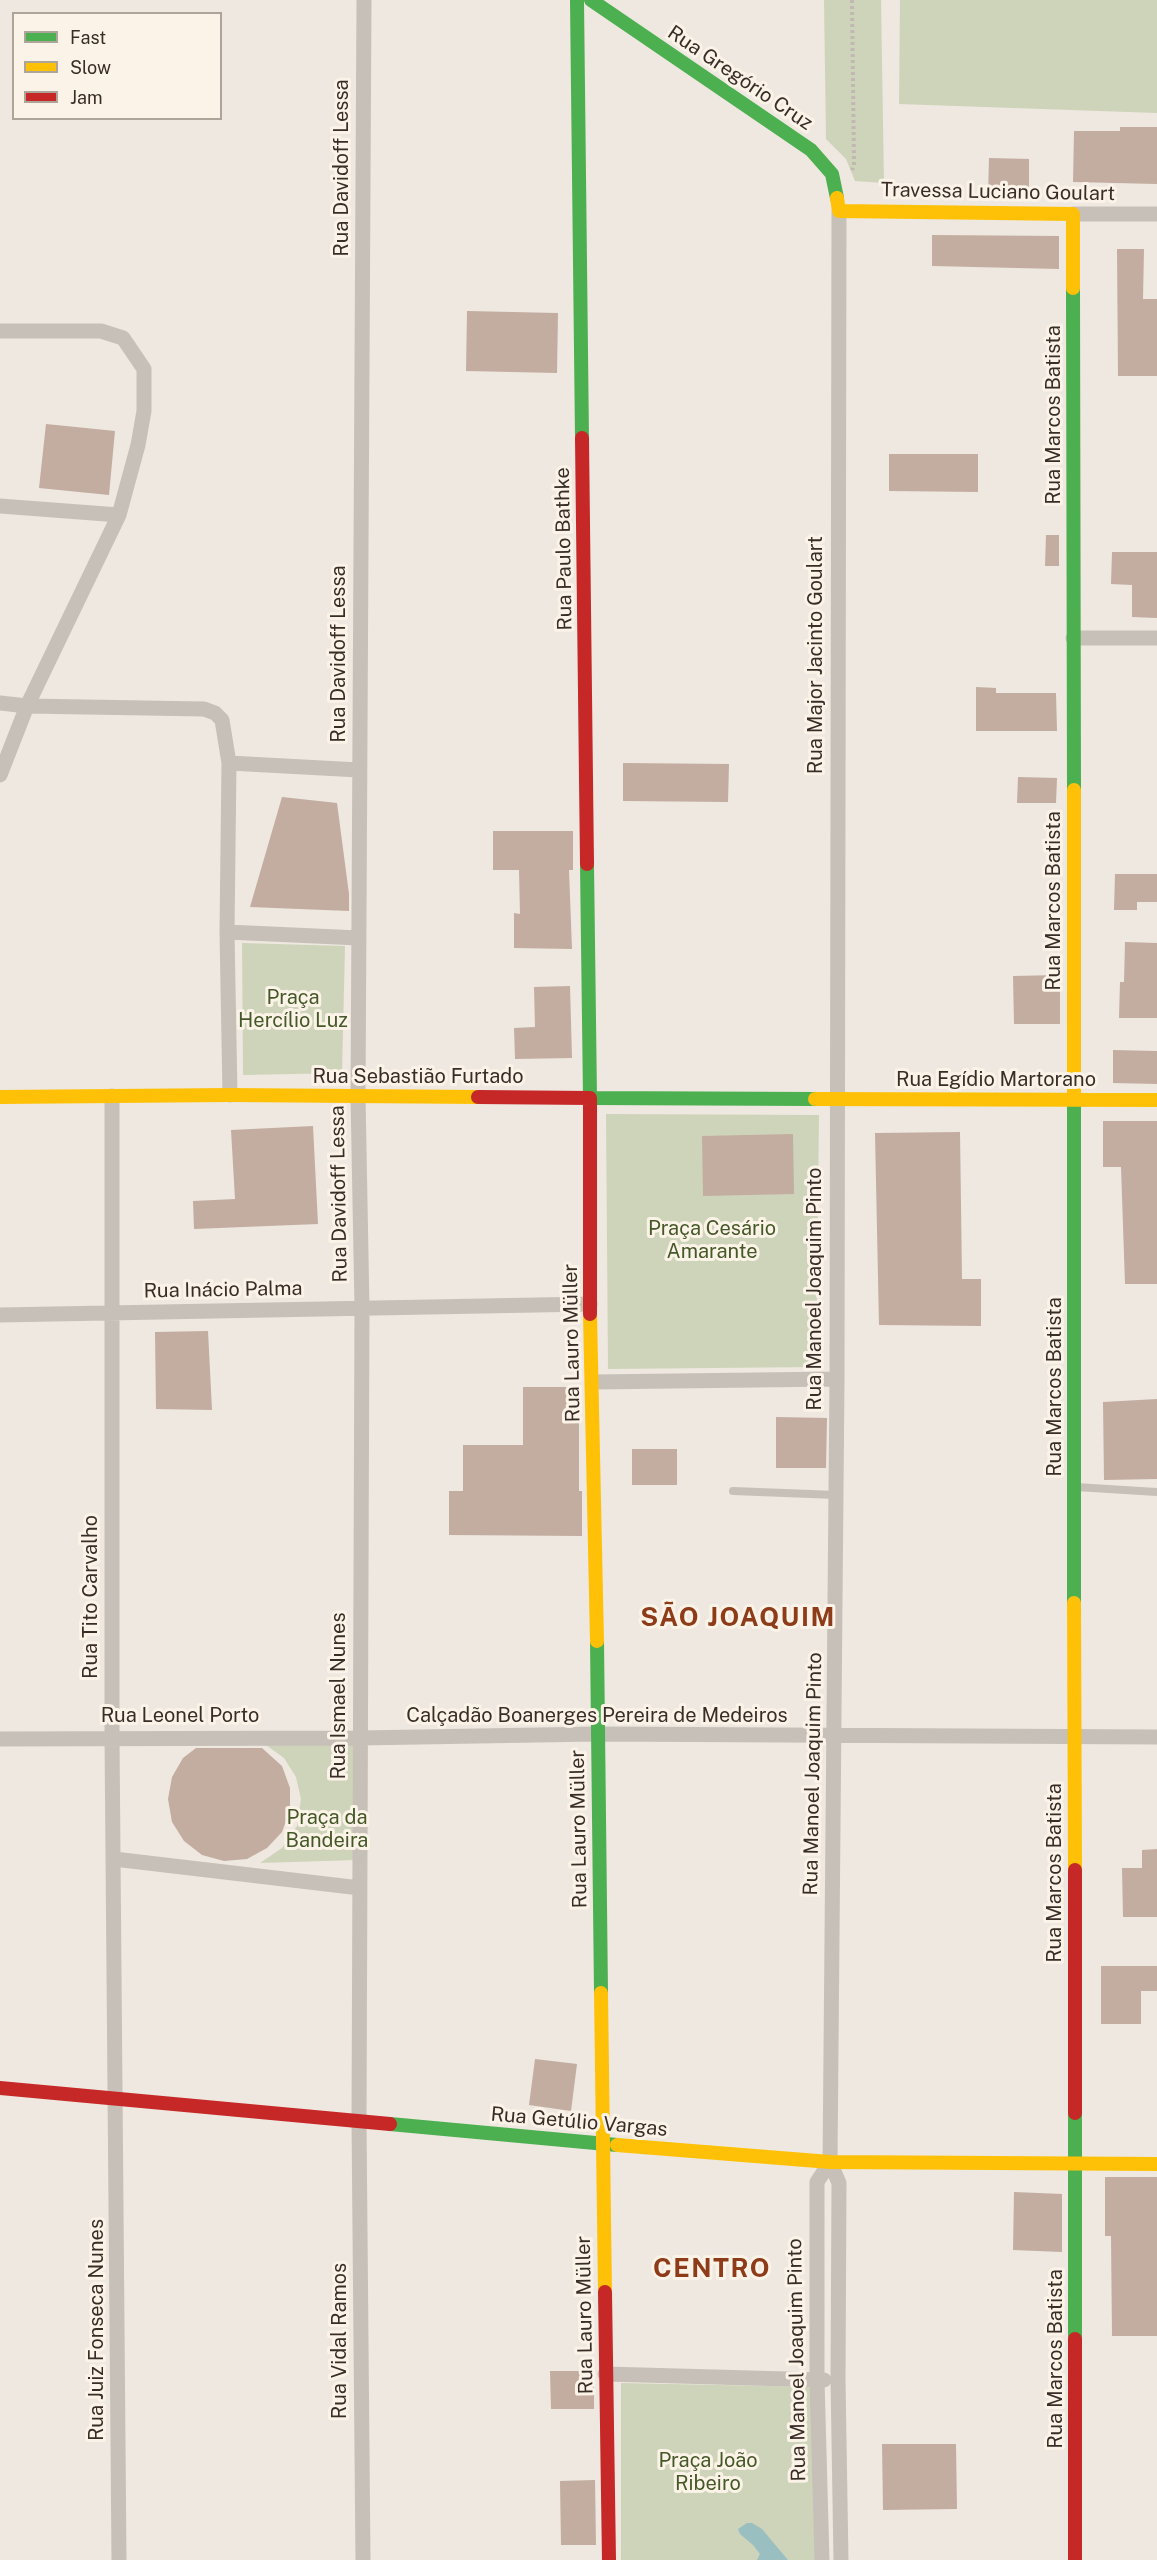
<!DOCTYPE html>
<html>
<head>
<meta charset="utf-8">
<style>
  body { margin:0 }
  #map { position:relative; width:1157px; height:2560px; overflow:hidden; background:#eee8e0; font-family:"Public Sans",sans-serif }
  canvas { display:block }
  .legend { position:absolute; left:12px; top:12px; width:210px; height:108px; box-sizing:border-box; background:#fbf3e7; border:2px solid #ada49a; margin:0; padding:8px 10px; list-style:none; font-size:18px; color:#382d27 }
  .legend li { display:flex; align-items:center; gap:12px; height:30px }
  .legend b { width:30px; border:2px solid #ada49a }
</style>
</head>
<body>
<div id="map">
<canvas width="1157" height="2560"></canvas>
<ul class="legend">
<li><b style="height:8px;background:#4caf50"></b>Fast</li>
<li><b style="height:8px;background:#ffc107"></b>Slow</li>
<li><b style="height:8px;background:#c62828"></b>Jam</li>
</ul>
</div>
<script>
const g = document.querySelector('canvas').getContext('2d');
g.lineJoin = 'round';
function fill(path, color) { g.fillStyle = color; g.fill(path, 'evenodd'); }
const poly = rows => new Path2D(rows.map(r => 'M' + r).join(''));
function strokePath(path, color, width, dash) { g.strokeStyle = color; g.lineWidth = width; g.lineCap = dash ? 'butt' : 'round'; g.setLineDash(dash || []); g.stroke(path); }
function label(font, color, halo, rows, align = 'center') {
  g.font = font + ' "Public Sans",sans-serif'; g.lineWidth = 6; g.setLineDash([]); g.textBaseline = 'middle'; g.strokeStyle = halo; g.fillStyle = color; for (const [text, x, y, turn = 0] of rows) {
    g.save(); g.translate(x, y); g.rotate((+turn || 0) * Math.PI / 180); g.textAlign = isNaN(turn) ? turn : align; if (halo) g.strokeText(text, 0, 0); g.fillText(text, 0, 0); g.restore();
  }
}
fill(poly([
  [824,0,881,0,884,183,855,181,846,159,826,139],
  [900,0,1157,0,1157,113,899,104],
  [242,943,345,946,342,1073,243,1075],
  [606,1114,819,1115,816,1367,608,1369],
  [266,1745,356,1745,357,1860,260,1863,282,1848,297,1826,301,1799,296,1777,284,1758],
  [621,2383,814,2387,816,2560,621,2560]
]), '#ced4b9');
fill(poly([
  [747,2523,752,2523,762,2529,788,2560,757,2560,760,2554,753,2545,740,2534,738,2529]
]), '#9abfc0');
fill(poly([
  [1120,127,1157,127,1157,184,1073,182,1074,131,1120,131],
  [989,158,1029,159,1029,196,988,196],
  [932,235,1059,236,1059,269,932,266],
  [1117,249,1144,249,1143,299,1157,299,1157,376,1118,376],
  [467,311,558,313,557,373,466,371],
  [46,424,115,431,109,495,39,488],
  [889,454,978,454,978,492,889,491],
  [1046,535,1059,535,1059,566,1045,566],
  [1112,552,1157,552,1157,618,1132,617,1132,585,1111,584],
  [976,687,996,688,996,693,1056,693,1057,731,976,731],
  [623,763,729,764,728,802,623,801],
  [1018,777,1057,778,1056,803,1017,803],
  [282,797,337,803,349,894,349,911,250,907],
  [493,831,573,831,573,870,569,870,572,949,514,948,514,913,520,914,519,870,493,870],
  [1115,874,1157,874,1157,902,1137,902,1137,910,1114,910],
  [1125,942,1157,943,1157,1018,1119,1018,1120,982,1124,982],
  [1060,975,1060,1024,1014,1024,1013,976],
  [570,986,572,1058,515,1059,514,1028,535,1027,534,987],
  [1113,1050,1157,1051,1157,1084,1113,1083],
  [1103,1121,1157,1121,1157,1284,1125,1284,1121,1167,1103,1167],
  [313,1126,318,1224,194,1229,193,1201,235,1199,231,1130],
  [960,1132,962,1279,981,1279,981,1326,879,1325,875,1133],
  [793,1134,794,1194,703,1196,702,1136],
  [208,1331,212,1410,156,1409,155,1332],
  [523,1387,579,1387,579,1491,582,1491,582,1536,449,1535,449,1491,463,1491,463,1445,523,1445],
  [1157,1399,1157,1479,1104,1480,1103,1402],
  [776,1417,827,1418,826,1468,776,1468],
  [632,1449,677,1449,677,1485,632,1485],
  [196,1748,262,1748,282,1766,290,1788,290,1810,282,1832,267,1848,247,1859,224,1861,202,1855,184,1841,172,1822,168,1799,172,1777,183,1758],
  [1157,1849,1157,1917,1123,1917,1122,1868,1142,1868,1142,1850],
  [1101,1966,1157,1966,1157,1991,1141,1991,1141,2024,1101,2024],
  [535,2059,577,2064,571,2111,529,2105],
  [1105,2177,1157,2177,1157,2336,1112,2336,1111,2236,1105,2236],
  [1014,2192,1062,2194,1062,2252,1013,2250],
  [550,2371,594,2371,594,2409,551,2409],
  [882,2444,956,2444,957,2509,883,2510],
  [595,2480,596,2545,561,2545,560,2481]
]), '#c3aca0');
strokePath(poly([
  [852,0,854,165,852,170]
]), '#c0b8b1', 4, [3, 3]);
strokePath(poly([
  [1076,1487,1157,1492],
  [733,1491,836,1495]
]), '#c7c0b9', 8);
strokePath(poly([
  [839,211,837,1379,830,2162,839,2183,838,2380,841,2560],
  [1073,214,1157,214],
  [0,331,101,331,123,338,144,369,144,411,138,445,119,515,27,706,0,775],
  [0,506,119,515],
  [1073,638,1157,638],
  [0,703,27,706,204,709,215,713,222,720,229,763,359,770],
  [229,763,227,932,230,1095],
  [227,932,359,938],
  [112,1096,112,1737,119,2560],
  [0,1315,590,1304],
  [593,1382,837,1379],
  [0,1739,360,1738,597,1734,1157,1737],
  [114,1859,360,1888],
  [605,2374,824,2380],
  [363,2560,359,2121,362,1308,358,1096,364,0],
  [822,2560,817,2380,817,2182,830,2162]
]), '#c7c0b9', 15);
strokePath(poly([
  [577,0,582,438],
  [591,0,811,150,832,174,837,198],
  [1073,288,1074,790],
  [587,864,590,1098,815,1099],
  [1074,1100,1074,1603],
  [597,1641,601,1993],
  [1075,2113,1075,2339],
  [390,2124,617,2145]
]), '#4caf50', 14);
strokePath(poly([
  [837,198,839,211,1073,214,1073,288],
  [1074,790,1074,1100],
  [0,1097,230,1095,478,1097],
  [815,1099,1157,1100],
  [590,1314,597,1641],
  [1074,1603,1075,1870],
  [601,1993,605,2292],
  [617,2145,830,2162,1157,2164]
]), '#ffc107', 14);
strokePath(poly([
  [582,438,587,864],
  [478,1097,590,1098,590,1314],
  [1075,1870,1075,2113],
  [0,2088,390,2124],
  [605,2292,609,2560],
  [1075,2339,1075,2560]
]), '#c62828', 14);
label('20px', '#382d27', '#fbf3e7', [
  ["Rua Gregório Cruz",740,78,34],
  ["Rua Davidoff Lessa",342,168,-90],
  ["Travessa Luciano Goulart",998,192,1],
  ["Rua Marcos Batista",1054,415,-90],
  ["Rua Paulo Bathke",564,549,-91],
  ["Rua Davidoff Lessa",339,654,-90],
  ["Rua Major Jacinto Goulart",816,655,-90],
  ["Rua Marcos Batista",1054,901,-90],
  ["Rua Sebastião Furtado",418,1077],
  ["Rua Egídio Martorano",996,1080],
  ["Rua Davidoff Lessa",339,1194,-91],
  ["Rua Manoel Joaquim Pinto",815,1289,-90],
  ["Rua Inácio Palma",223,1290,-1],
  ["Rua Lauro Müller",572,1343,-91],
  ["Rua Marcos Batista",1055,1387,-90],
  ["Rua Tito Carvalho",91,1597,-90],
  ["Rua Ismael Nunes",339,1696,-90],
  ["Rua Leonel Porto",180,1716],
  ["Calçadão Boanerges Pereira de Medeiros",597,1716],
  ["Rua Manoel Joaquim Pinto",813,1774,-89],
  ["Rua Lauro Müller",579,1829,-91],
  ["Rua Marcos Batista",1055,1873,-90],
  ["Rua Getúlio Vargas",579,2122,5],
  ["Rua Lauro Müller",585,2315,-91],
  ["Rua Juiz Fonseca Nunes",97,2330,-90],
  ["Rua Vidal Ramos",340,2341,-90],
  ["Rua Marcos Batista",1056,2359,-90],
  ["Rua Manoel Joaquim Pinto",797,2360,-91]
]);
label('20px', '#445828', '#fbf3e7', [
  ["Praça",293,998],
  ["Hercílio Luz",293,1021],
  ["Praça Cesário",712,1229],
  ["Amarante",712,1252],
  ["Praça da",327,1818],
  ["Bandeira",327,1841],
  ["Praça João",708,2461],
  ["Ribeiro",708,2484]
]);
g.letterSpacing = '1.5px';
label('bold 26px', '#8e3b19', '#fbf3e7', [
  ["SÃO JOAQUIM",738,1618],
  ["CENTRO",712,2269]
]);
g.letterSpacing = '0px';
</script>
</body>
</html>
